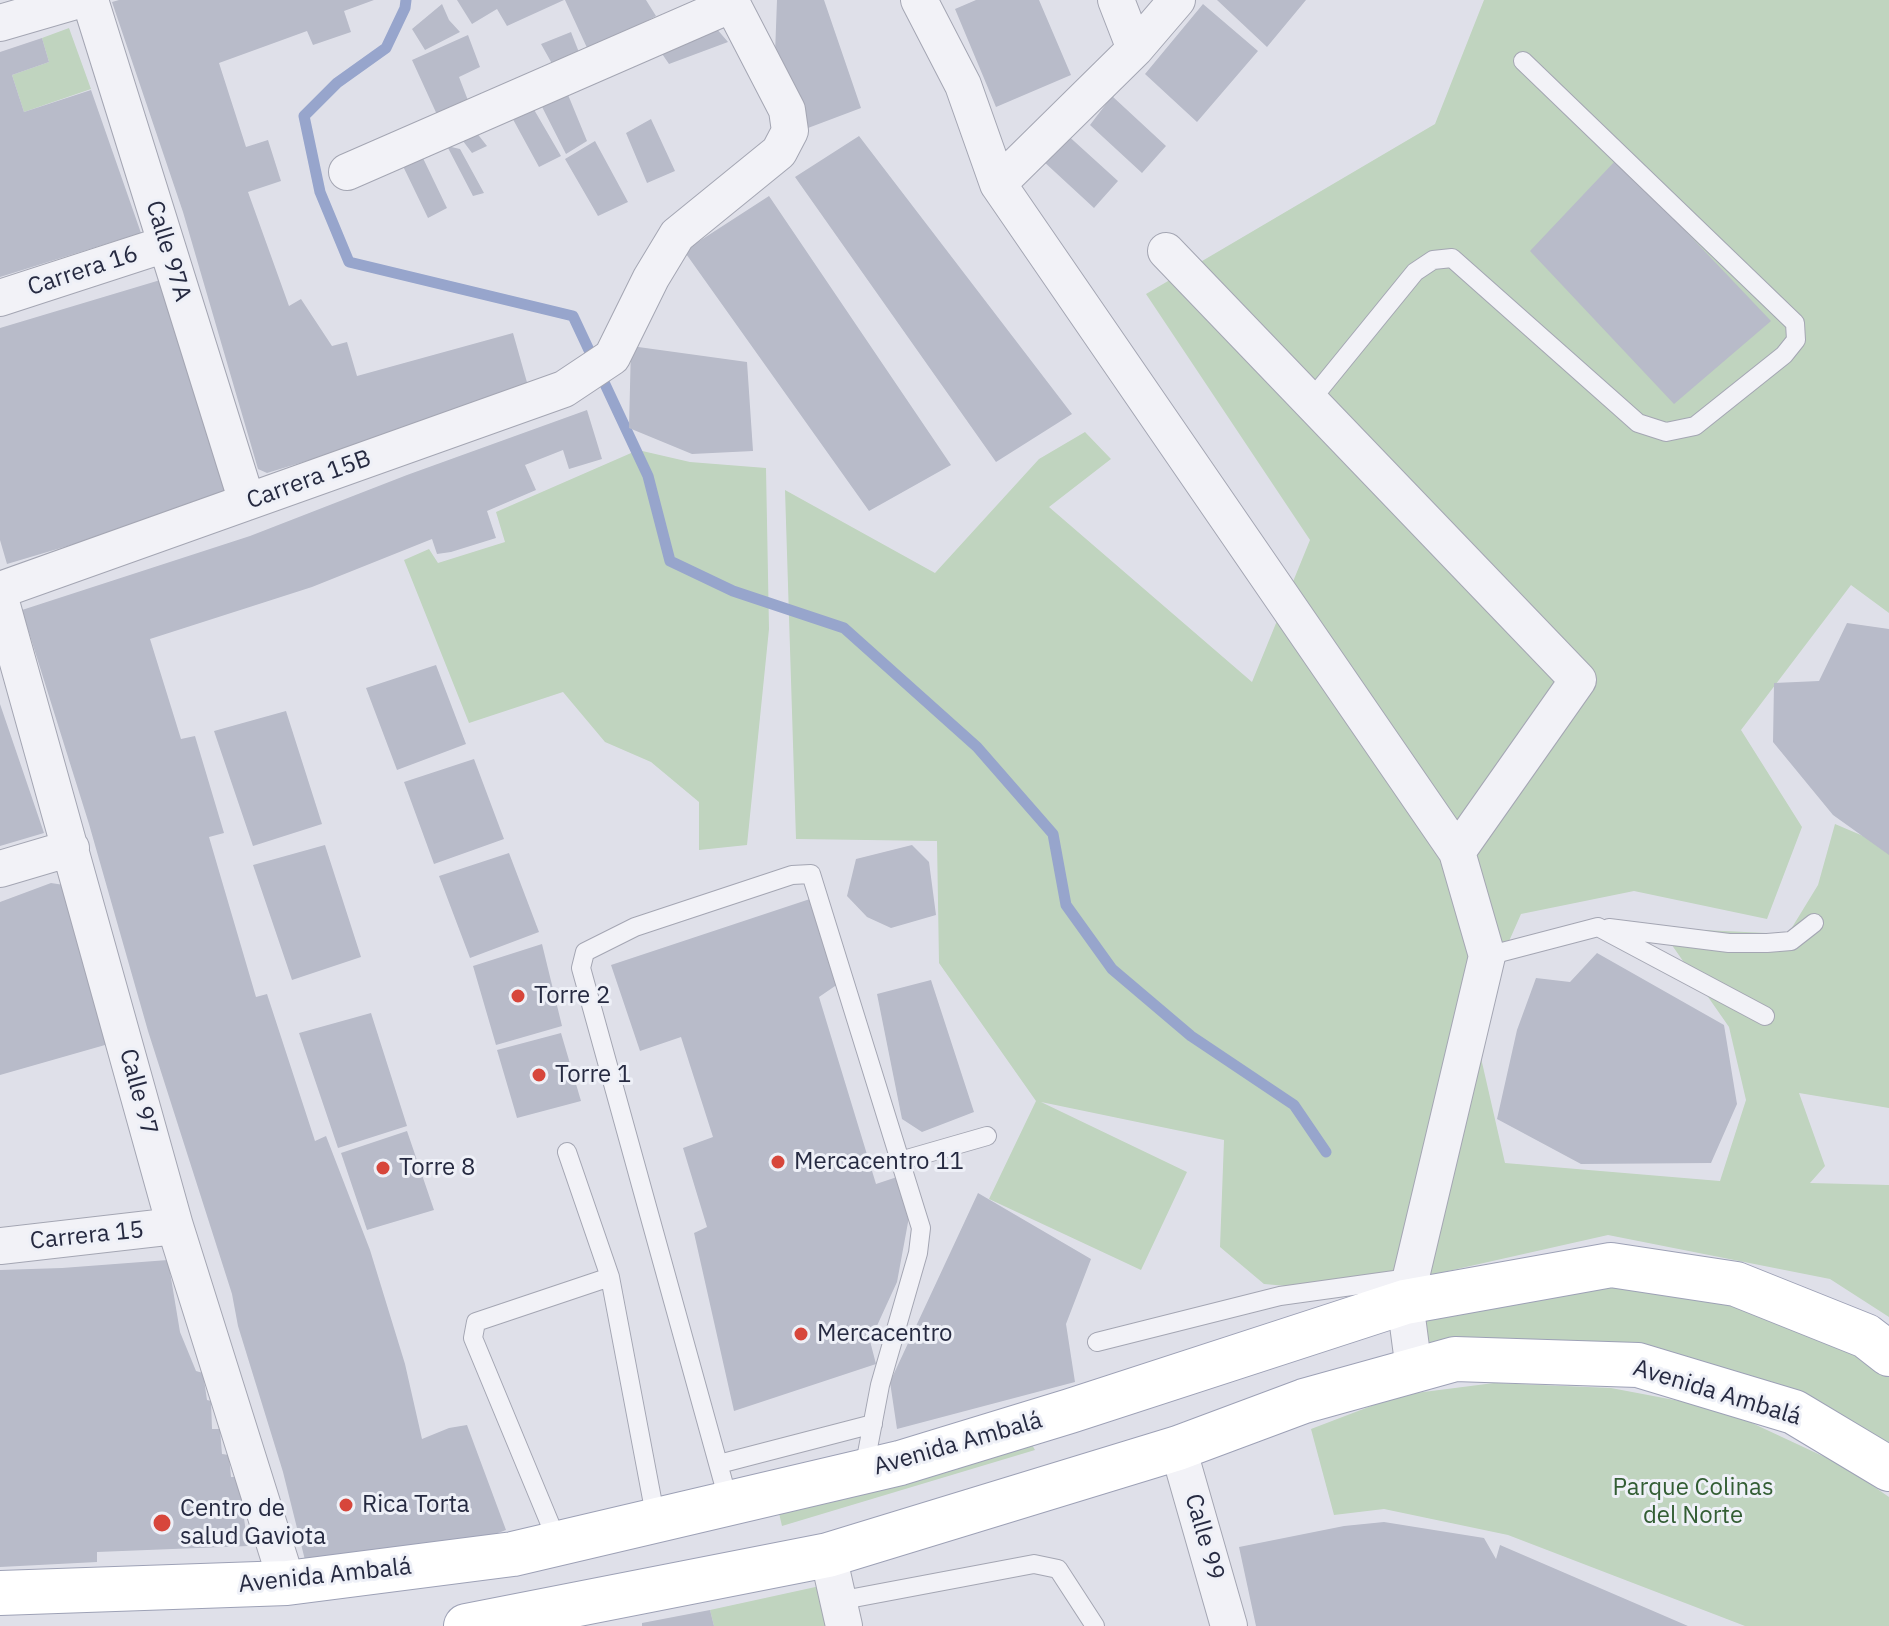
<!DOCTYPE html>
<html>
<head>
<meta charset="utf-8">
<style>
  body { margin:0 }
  canvas { display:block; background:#dfe0e9 }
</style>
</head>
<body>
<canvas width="1889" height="1626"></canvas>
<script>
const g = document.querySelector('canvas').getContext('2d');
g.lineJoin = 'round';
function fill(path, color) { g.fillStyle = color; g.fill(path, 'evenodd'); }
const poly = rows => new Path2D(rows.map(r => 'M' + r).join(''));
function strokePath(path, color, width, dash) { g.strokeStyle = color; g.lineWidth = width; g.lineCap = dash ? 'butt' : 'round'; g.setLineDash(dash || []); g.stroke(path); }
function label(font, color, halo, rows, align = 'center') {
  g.font = font + ' "IBM Plex Sans",sans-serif'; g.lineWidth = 6; g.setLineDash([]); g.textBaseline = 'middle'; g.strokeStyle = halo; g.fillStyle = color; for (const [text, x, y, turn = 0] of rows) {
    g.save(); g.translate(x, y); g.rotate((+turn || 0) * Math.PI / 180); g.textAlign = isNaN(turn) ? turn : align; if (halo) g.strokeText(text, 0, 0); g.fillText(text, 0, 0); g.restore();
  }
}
fill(poly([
  [1484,0,1889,0,1889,613,1851,585,1741,730,1802,827,1767,919,1634,891,1521,914,1473,1023,1505,1163,1720,1181,1746,1100,1729,1027,1660,928,1788,934,1818,885,1835,824,1889,847,1889,1108,1799,1093,1825,1166,1810,1183,1889,1185,1889,1317,1830,1279,1608,1235,1355,1292,1264,1284,1220,1247,1224,1140,1041,1102,1187,1172,1141,1270,989,1199,1036,1101,939,963,937,841,796,839,785,490,935,573,1039,459,1085,432,1111,459,1049,507,1252,682,1310,540,1146,294,1435,124],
  [69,28,91,89,24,112,12,75,49,62,42,38],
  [638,450,690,462,766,468,769,629,747,845,699,850,699,802,651,762,605,742,563,692,469,723,404,560,429,549,438,563,505,542,496,512],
  [1613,1278,1733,1297,1861,1353,1889,1374,1889,1459,1798,1402,1433,1353,1419,1324,1423,1312],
  [1494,1383,1611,1388,1722,1409,1844,1466,1889,1497,1889,1626,1745,1626,1508,1535,1384,1509,1334,1515,1311,1429,1400,1395],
  [1028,1438,1035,1450,782,1526,778,1509],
  [820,1586,828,1626,714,1626,710,1610]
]), '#c0d4bf');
strokePath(poly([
  [406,0,405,8,386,48,337,83,304,116,320,192,349,262,573,316,648,476,670,561,733,591,844,628,977,747,1053,834,1066,905,1112,969,1191,1036,1294,1105,1326,1152]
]), '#97a5cc', 11);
fill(poly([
  [119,0,374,0,344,11,351,32,313,45,307,31,219,63,246,147,268,140,281,181,248,192,289,306,301,299,332,346,347,342,357,376,513,333,530,393,267,473,258,469,183,212,112,2],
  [457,0,564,0,507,26,497,9,472,24],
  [565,0,646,0,656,16,589,52],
  [777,0,824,0,861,108,808,128,775,54],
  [976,0,1039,0,1071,75,996,107,955,9],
  [1217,0,1306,0,1267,47],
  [442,4,449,20,460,32,425,50,412,29],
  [1203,4,1258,51,1197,122,1145,74],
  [710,21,728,42,669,64,656,45],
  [571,32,582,60,555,69,541,44],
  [468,35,480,67,459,77,469,103,439,119,412,60],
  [42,38,49,62,12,75,24,112,91,90,141,233,0,277,0,52],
  [564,85,587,141,566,154,537,97],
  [1112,96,1166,146,1142,173,1090,125],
  [529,101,561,156,539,167,509,112],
  [651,119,675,171,647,183,626,133],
  [469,123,487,146,472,153,463,141],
  [1064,132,1118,181,1094,208,1042,160],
  [859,136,1072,414,996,462,795,177],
  [595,141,628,202,598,216,565,159],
  [447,146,460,149,484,193,473,196],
  [421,154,447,208,428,218,401,162],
  [1617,159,1771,321,1674,404,1530,251],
  [769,196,951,465,869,511,684,251],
  [167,278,232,497,7,564,0,540,0,328],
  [631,346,747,362,753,451,692,454,629,428],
  [587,410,602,459,569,469,563,450,525,465,536,490,487,511,496,538,451,552,437,554,432,539,312,587,150,639,181,739,195,736,224,833,209,837,256,997,267,994,315,1141,326,1136,370,1250,405,1364,422,1439,449,1428,467,1425,506,1530,466,1545,308,1572,283,1472,238,1326,232,1294,148,1031,89,824,22,610,250,536,407,475],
  [1847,623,1889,629,1889,855,1833,815,1773,742,1774,683,1819,681],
  [436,665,466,744,397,770,366,688],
  [0,704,44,833,0,846],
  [286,711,322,824,253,846,214,731],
  [474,759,504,839,434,864,404,782],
  [325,845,361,957,292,980,253,865],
  [912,845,929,862,936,915,891,928,867,917,847,896,856,859],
  [509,853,539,932,470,958,439,876],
  [51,883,64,885,112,1043,0,1075,0,902],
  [813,898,838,984,819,997,876,1184,897,1177,909,1217,897,1282,870,1341,876,1364,734,1411,694,1233,707,1227,683,1148,713,1137,681,1037,640,1051,611,965],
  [542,944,562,1026,496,1045,473,966],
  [1597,953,1724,1025,1737,1104,1711,1163,1581,1164,1497,1119,1517,1030,1536,978,1570,982],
  [931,980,974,1112,922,1132,902,1119,877,994],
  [371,1013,407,1126,338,1148,299,1033],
  [561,1033,581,1101,517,1118,497,1050],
  [407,1131,434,1210,367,1230,341,1153],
  [978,1193,1091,1259,1066,1324,1075,1382,897,1429,890,1382],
  [168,1260,180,1332,196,1371,203,1373,207,1400,211,1401,212,1429,220,1429,222,1454,229,1455,231,1477,238,1477,248,1546,97,1552,97,1562,0,1567,0,1270,62,1268],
  [1384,1522,1484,1538,1496,1559,1500,1545,1688,1626,1256,1626,1239,1547,1344,1526],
  [710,1610,714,1626,642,1626,642,1623]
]), '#b8bbc9');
const lane = poly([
  [1310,401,1415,272,1433,260,1452,258,1638,423,1666,432,1695,426,1784,355,1796,340,1795,323,1523,61],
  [1609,928,1729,943,1767,943,1791,941,1814,923],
  [1487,956,1598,927,1765,1016],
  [567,1152,610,1277,656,1520],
  [900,1161,987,1136],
  [1097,1342,1280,1296,1409,1278],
  [719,1464,873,1424],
  [729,1503,581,968,585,952,635,927,792,875,811,874,921,1228,918,1253,880,1385,864,1469],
  [558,1543,473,1338,476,1322,610,1277],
  [838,1601,1034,1564,1058,1569,1095,1626]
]);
const street = poly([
  [90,0,247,502],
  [919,0,963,85,998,184,1457,852],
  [1116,0,1135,49],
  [0,23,79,0],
  [347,172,732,4],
  [998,184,1135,49,1177,0],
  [1166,251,1578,680,1457,852,1487,956,1405,1302,1414,1370],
  [0,298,166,244],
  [0,590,564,389,612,357,651,278,677,235,779,152,790,131,787,110,730,0],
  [0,598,175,1226,287,1583],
  [0,869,71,848],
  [0,1246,175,1226],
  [1178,1448,1229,1626],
  [828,1555,844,1626]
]);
const primary = poly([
  [0,1593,287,1583,513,1554,900,1463,1070,1411,1405,1302,1611,1265,1736,1284,1866,1336,1889,1354],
  [466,1626,828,1555,1178,1448,1304,1401,1455,1359,1638,1365,1794,1412,1889,1469]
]);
strokePath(lane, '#a4a6b3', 20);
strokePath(street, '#a4a6b3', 38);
strokePath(primary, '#9da1b6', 46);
strokePath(lane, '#f2f2f7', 18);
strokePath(street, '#f2f2f7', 36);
strokePath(primary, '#fff', 44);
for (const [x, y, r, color] of [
  [518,996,8,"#d7463b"],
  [539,1075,8,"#d7463b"],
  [778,1162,8,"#d7463b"],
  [383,1168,8,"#d7463b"],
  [801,1334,8,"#d7463b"],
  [346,1505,8,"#d7463b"],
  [162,1523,10,"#d7463b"]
]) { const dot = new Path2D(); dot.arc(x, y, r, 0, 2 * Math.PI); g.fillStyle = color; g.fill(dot); strokePath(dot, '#eef0f7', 3); }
label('24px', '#262a41', '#eef0f7', [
  ["Calle 97A",168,251,73],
  ["Carrera 16",83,271,-18],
  ["Carrera 15B",309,480,-20],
  ["Calle 97",138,1092,75],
  ["Carrera 15",87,1236,-6],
  ["Avenida Ambalá",1717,1393,17],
  ["Avenida Ambalá",958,1444,-16],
  ["Calle 99",1204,1537,74],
  ["Avenida Ambalá",325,1576,-6]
]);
label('24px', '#262a41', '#eef0f7', [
  ["Torre 2",534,996],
  ["Torre 1",555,1075],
  ["Mercacentro 11",794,1162],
  ["Torre 8",399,1168],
  ["Mercacentro",817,1334],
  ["Rica Torta",362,1505],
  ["Centro de",180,1509],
  ["salud Gaviota",180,1537]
], 'left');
label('24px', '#335e34', '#eef0f7', [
  ["Parque Colinas",1693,1488],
  ["del Norte",1693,1516]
]);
</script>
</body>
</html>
